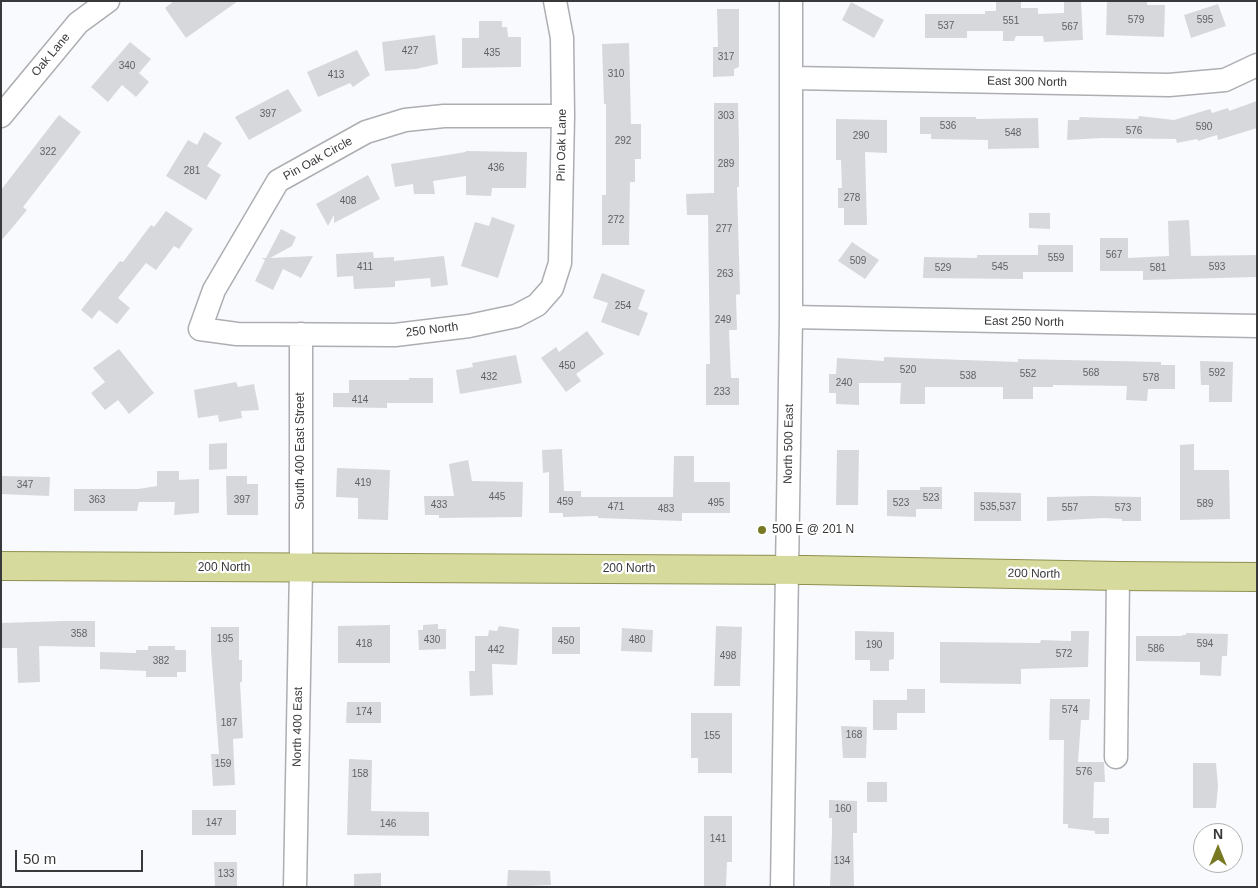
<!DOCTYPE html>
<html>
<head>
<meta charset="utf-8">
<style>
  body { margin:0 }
  #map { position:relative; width:1258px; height:888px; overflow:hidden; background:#f9fafe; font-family:Helvetica,sans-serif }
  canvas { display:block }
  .frame { position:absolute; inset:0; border:2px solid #38393a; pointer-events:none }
  .north { position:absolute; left:1193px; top:823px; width:50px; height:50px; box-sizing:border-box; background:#fff; border:1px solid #afb0b0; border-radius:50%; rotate:0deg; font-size:14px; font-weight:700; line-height:20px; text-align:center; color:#38393a }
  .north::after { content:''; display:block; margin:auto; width:18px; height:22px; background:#777a23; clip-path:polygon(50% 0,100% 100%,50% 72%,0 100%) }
  .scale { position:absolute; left:15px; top:850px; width:128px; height:22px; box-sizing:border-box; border:2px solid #38393a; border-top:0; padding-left:6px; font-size:15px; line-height:18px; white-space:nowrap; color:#38393a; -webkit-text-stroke:4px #fff; paint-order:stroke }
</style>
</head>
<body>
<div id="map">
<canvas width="1258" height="888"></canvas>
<div class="frame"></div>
<div class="north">N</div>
<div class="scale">50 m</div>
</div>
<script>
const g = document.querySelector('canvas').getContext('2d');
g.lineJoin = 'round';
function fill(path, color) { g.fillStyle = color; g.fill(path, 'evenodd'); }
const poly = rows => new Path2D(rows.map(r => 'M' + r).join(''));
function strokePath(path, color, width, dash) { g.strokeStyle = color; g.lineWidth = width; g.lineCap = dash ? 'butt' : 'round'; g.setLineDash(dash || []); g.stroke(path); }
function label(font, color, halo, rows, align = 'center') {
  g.font = font + ' Helvetica,sans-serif'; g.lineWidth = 4.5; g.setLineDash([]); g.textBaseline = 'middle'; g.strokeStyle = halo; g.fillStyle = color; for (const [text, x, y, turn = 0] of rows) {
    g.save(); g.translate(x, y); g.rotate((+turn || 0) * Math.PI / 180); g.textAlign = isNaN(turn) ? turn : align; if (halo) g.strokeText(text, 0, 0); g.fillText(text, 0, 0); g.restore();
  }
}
fill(poly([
  [174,1,238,1,186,38,165,8],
  [996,1,1021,1,1021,8,1038,8,1038,14,1064,13,1064,1,1081,1,1083,40,1044,42,1043,36,1016,36,1014,41,1003,41,1003,31,967,31,967,38,925,38,925,14,985,14,985,11,996,11],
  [1107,1,1147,1,1147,5,1165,5,1164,37,1106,35],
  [851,2,884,20,874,38,842,20],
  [1218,4,1226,26,1191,38,1184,15],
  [717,9,739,9,739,67,734,69,734,76,713,77,713,47,718,47],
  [479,21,502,21,502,27,507,27,508,37,521,37,521,67,462,68,462,38,479,38],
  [435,35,438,64,416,69,385,71,382,42],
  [130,42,151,59,139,73,149,82,136,97,122,85,108,102,91,87],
  [629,43,631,124,641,124,641,159,635,159,635,182,630,182,629,245,602,245,602,195,606,195,606,104,604,104,602,44],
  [357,50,370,75,353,87,350,83,318,97,307,72],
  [288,89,302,111,249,140,235,117],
  [1257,101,1257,128,1218,140,1217,135,1198,141,1197,139,1177,143,1176,139,1102,138,1067,140,1068,120,1079,120,1080,117,1138,119,1139,116,1174,120,1210,109,1212,113,1228,108,1229,111],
  [714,103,738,103,739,143,739,187,737,187,740,294,736,295,737,330,729,330,731,378,739,378,739,405,706,405,706,364,710,364,708,215,687,215,686,194,714,193],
  [59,115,81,132,23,207,27,210,1,241,1,190],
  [920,117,976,117,976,119,1038,118,1039,148,988,149,988,140,931,139,931,134,920,134],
  [836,119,887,120,887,153,865,152,867,225,844,225,844,208,838,208,838,188,842,188,841,160,836,160],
  [204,132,222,143,207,166,221,175,206,200,166,176,188,140,197,145],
  [466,151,527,152,526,188,492,188,491,196,466,195,466,176,433,181,435,194,414,194,413,184,395,187,391,164,466,152],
  [368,175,380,199,334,223,334,215,328,226,316,204],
  [166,211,193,229,179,249,174,246,156,270,146,263,118,298,130,308,117,324,99,310,92,319,81,310,120,261,123,262,151,225,154,227],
  [1029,213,1050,213,1050,229,1029,228],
  [492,217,515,225,498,278,461,266,475,222,489,226],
  [1189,220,1191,256,1257,255,1257,277,1143,280,1143,271,1100,271,1100,238,1128,238,1128,258,1169,256,1168,221],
  [281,229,296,237,292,246,270,258,313,256,301,278,283,269,273,290,255,281,265,260,261,258,266,258],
  [852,242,879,260,865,279,838,261],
  [1038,245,1073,245,1073,272,1023,272,1023,279,923,278,924,257,977,258,977,255,1038,255],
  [373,252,374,258,394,257,394,261,444,256,448,285,431,287,430,278,395,281,395,287,354,289,353,276,337,277,336,254],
  [602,273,645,290,638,309,648,313,639,336,601,322,608,303,593,298],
  [587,331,604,354,576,374,581,381,566,392,541,358,556,347,559,352],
  [119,349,154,393,129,414,118,400,105,410,91,393,105,382,93,368],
  [516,355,522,383,460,394,456,370,473,367,472,363],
  [884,357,1018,362,1018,359,1161,362,1161,365,1175,365,1175,389,1148,389,1147,401,1126,400,1127,386,1053,385,1053,387,1033,387,1033,399,1003,399,1003,387,925,387,925,404,900,404,901,383,859,383,859,405,836,404,836,393,829,393,829,374,836,374,837,358,884,361],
  [1200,361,1233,362,1232,402,1209,402,1209,385,1201,385],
  [409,378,433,378,433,403,387,403,387,408,333,407,333,393,349,393,349,380,409,380],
  [236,382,238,387,254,384,259,410,241,411,242,418,219,422,218,415,198,418,194,390],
  [227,443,227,469,209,470,209,444],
  [1194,444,1194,470,1229,470,1230,519,1180,520,1180,445],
  [562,449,564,491,581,491,581,497,673,497,674,456,694,456,694,482,730,482,730,513,682,513,682,521,598,518,598,516,563,517,563,513,549,513,549,472,543,473,542,450],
  [837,450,859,450,858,505,836,505],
  [468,460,472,481,523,482,522,517,439,518,439,515,425,515,424,496,454,496,449,464],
  [337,468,390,470,388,520,358,519,358,498,336,497],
  [157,471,179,471,179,480,199,479,199,513,174,515,175,502,139,502,137,511,74,511,74,489,138,489,157,486],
  [1,476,50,477,49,496,1,494],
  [226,476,247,476,247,484,258,484,258,515,227,515],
  [920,487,942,487,942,509,916,509,916,517,887,516,887,490,920,490],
  [974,492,1021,493,1021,521,974,521],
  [1092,496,1141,497,1141,521,1122,521,1122,519,1105,518,1047,521,1047,497],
  [64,621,95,621,95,647,39,646,40,682,18,683,17,648,1,648,1,623],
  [438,624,438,629,446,629,446,649,419,650,418,630,423,630,423,625],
  [390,625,390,663,338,663,338,626],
  [499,626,519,629,517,665,492,664,493,695,470,696,469,671,475,671,475,636,488,636,489,630,497,631],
  [716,626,742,627,740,686,714,686],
  [211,627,239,627,239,660,242,660,242,682,240,682,243,738,233,739,235,785,213,786,211,754,219,754,211,650],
  [552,627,580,627,580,654,552,654],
  [622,628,653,630,652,652,621,651],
  [855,631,894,632,894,659,889,660,889,671,870,671,870,660,855,660],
  [1071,631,1089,631,1088,667,1021,669,1021,684,940,683,940,642,1040,643,1041,640,1071,641],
  [1186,633,1228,634,1227,656,1222,656,1221,676,1200,675,1200,662,1136,661,1136,636,1182,636,1182,635,1186,635],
  [148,646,175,646,175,650,186,650,186,672,177,672,177,677,146,677,146,671,100,669,100,652,136,653,136,650,148,650],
  [907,689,925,689,925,713,897,713,897,730,873,730,873,700,907,700],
  [1050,699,1090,699,1089,720,1081,720,1078,762,1104,762,1105,782,1094,782,1093,818,1109,818,1109,834,1095,834,1095,831,1068,828,1068,824,1063,824,1064,740,1049,740],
  [347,702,381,702,381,723,346,723],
  [691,713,732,713,732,773,698,773,698,758,691,758],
  [841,726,867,727,866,758,843,758],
  [349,759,372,760,371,811,429,812,429,836,347,835],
  [1193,763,1216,763,1218,786,1216,808,1193,808],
  [867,782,887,782,887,802,867,802],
  [829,800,857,801,857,833,853,833,854,887,830,887,832,833,832,818,829,818],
  [192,810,236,810,236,835,192,835],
  [704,816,732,816,732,862,727,862,726,887,704,887],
  [214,862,237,862,237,887,215,887],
  [508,870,550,871,551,885,507,887],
  [381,873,381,887,354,887,354,874]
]), '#d7d8dc');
const minor = poly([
  [555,1,562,38,563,116,560,263,552,288,537,305,516,316,469,326,395,335,237,334,200,329,214,290,278,181,366,132,405,120,444,116,563,116],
  [792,78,1169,85,1225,80,1257,65],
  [1,116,78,23,108,1],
  [791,317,1257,326],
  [1116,757,1118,576],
  [295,887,301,568,301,334],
  [782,887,791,317,791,1]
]);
const major = poly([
  [1,566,807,570,1118,576,1257,577]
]);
strokePath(minor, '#acaeb1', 25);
strokePath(major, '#8e914f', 30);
strokePath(minor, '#fff', 22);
strokePath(major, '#d7da9d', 28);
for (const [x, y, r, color] of [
  [762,530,5,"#777a23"]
]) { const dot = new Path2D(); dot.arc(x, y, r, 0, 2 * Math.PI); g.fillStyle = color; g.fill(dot); strokePath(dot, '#fff', 2); }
label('10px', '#606162', null, [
  ["579",1136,20],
  ["595",1205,20],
  ["551",1011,21],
  ["537",946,26],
  ["567",1070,27],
  ["427",410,51],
  ["435",492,53],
  ["317",726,57],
  ["340",127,66],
  ["310",616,74],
  ["413",336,75],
  ["397",268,114],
  ["303",726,116],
  ["536",948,126],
  ["590",1204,127],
  ["576",1134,131],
  ["548",1013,133],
  ["290",861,136],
  ["292",623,141],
  ["322",48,152],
  ["289",726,164],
  ["436",496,168],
  ["281",192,171],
  ["278",852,198],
  ["408",348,201],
  ["272",616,220],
  ["277",724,229],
  ["567",1114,255],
  ["559",1056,258],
  ["509",858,261],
  ["411",365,267],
  ["545",1000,267],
  ["593",1217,267],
  ["529",943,268],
  ["581",1158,268],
  ["263",725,274],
  ["254",623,306],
  ["249",723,320],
  ["450",567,366],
  ["520",908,370],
  ["568",1091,373],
  ["592",1217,373],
  ["552",1028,374],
  ["538",968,376],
  ["432",489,377],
  ["578",1151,378],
  ["240",844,383],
  ["233",722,392],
  ["414",360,400],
  ["419",363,483],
  ["347",25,485],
  ["445",497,497],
  ["523",931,498],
  ["363",97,500],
  ["397",242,500],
  ["459",565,502],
  ["495",716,503],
  ["523",901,503],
  ["589",1205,504],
  ["433",439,505],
  ["471",616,507],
  ["535,537",998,507],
  ["557",1070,508],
  ["573",1123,508],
  ["483",666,509],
  ["358",79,634],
  ["195",225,639],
  ["430",432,640],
  ["480",637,640],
  ["450",566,641],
  ["418",364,644],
  ["594",1205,644],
  ["190",874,645],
  ["586",1156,649],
  ["442",496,650],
  ["572",1064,654],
  ["498",728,656],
  ["382",161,661],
  ["574",1070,710],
  ["174",364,712],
  ["187",229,723],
  ["168",854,735],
  ["155",712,736],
  ["159",223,764],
  ["576",1084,772],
  ["158",360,774],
  ["160",843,809],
  ["147",214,823],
  ["146",388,824],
  ["141",718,839],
  ["134",842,861],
  ["133",226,874]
]);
label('12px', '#38393a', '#fff', [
  ["Oak Lane",51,55,-50],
  ["East 300 North",1027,82,1],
  ["Pin Oak Lane",562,145,-89],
  ["Pin Oak Circle",318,159,-29],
  ["East 250 North",1024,322,1],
  ["250 North",432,330,-7],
  ["North 500 East",789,444,-89],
  ["South 400 East Street",301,451,-90],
  ["200 North",224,568],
  ["200 North",629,569],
  ["200 North",1034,574,1],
  ["North 400 East",298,727,-89]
]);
label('12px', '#38393a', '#fff', [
  ["500 E @ 201 N",772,530]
], 'left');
</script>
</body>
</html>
